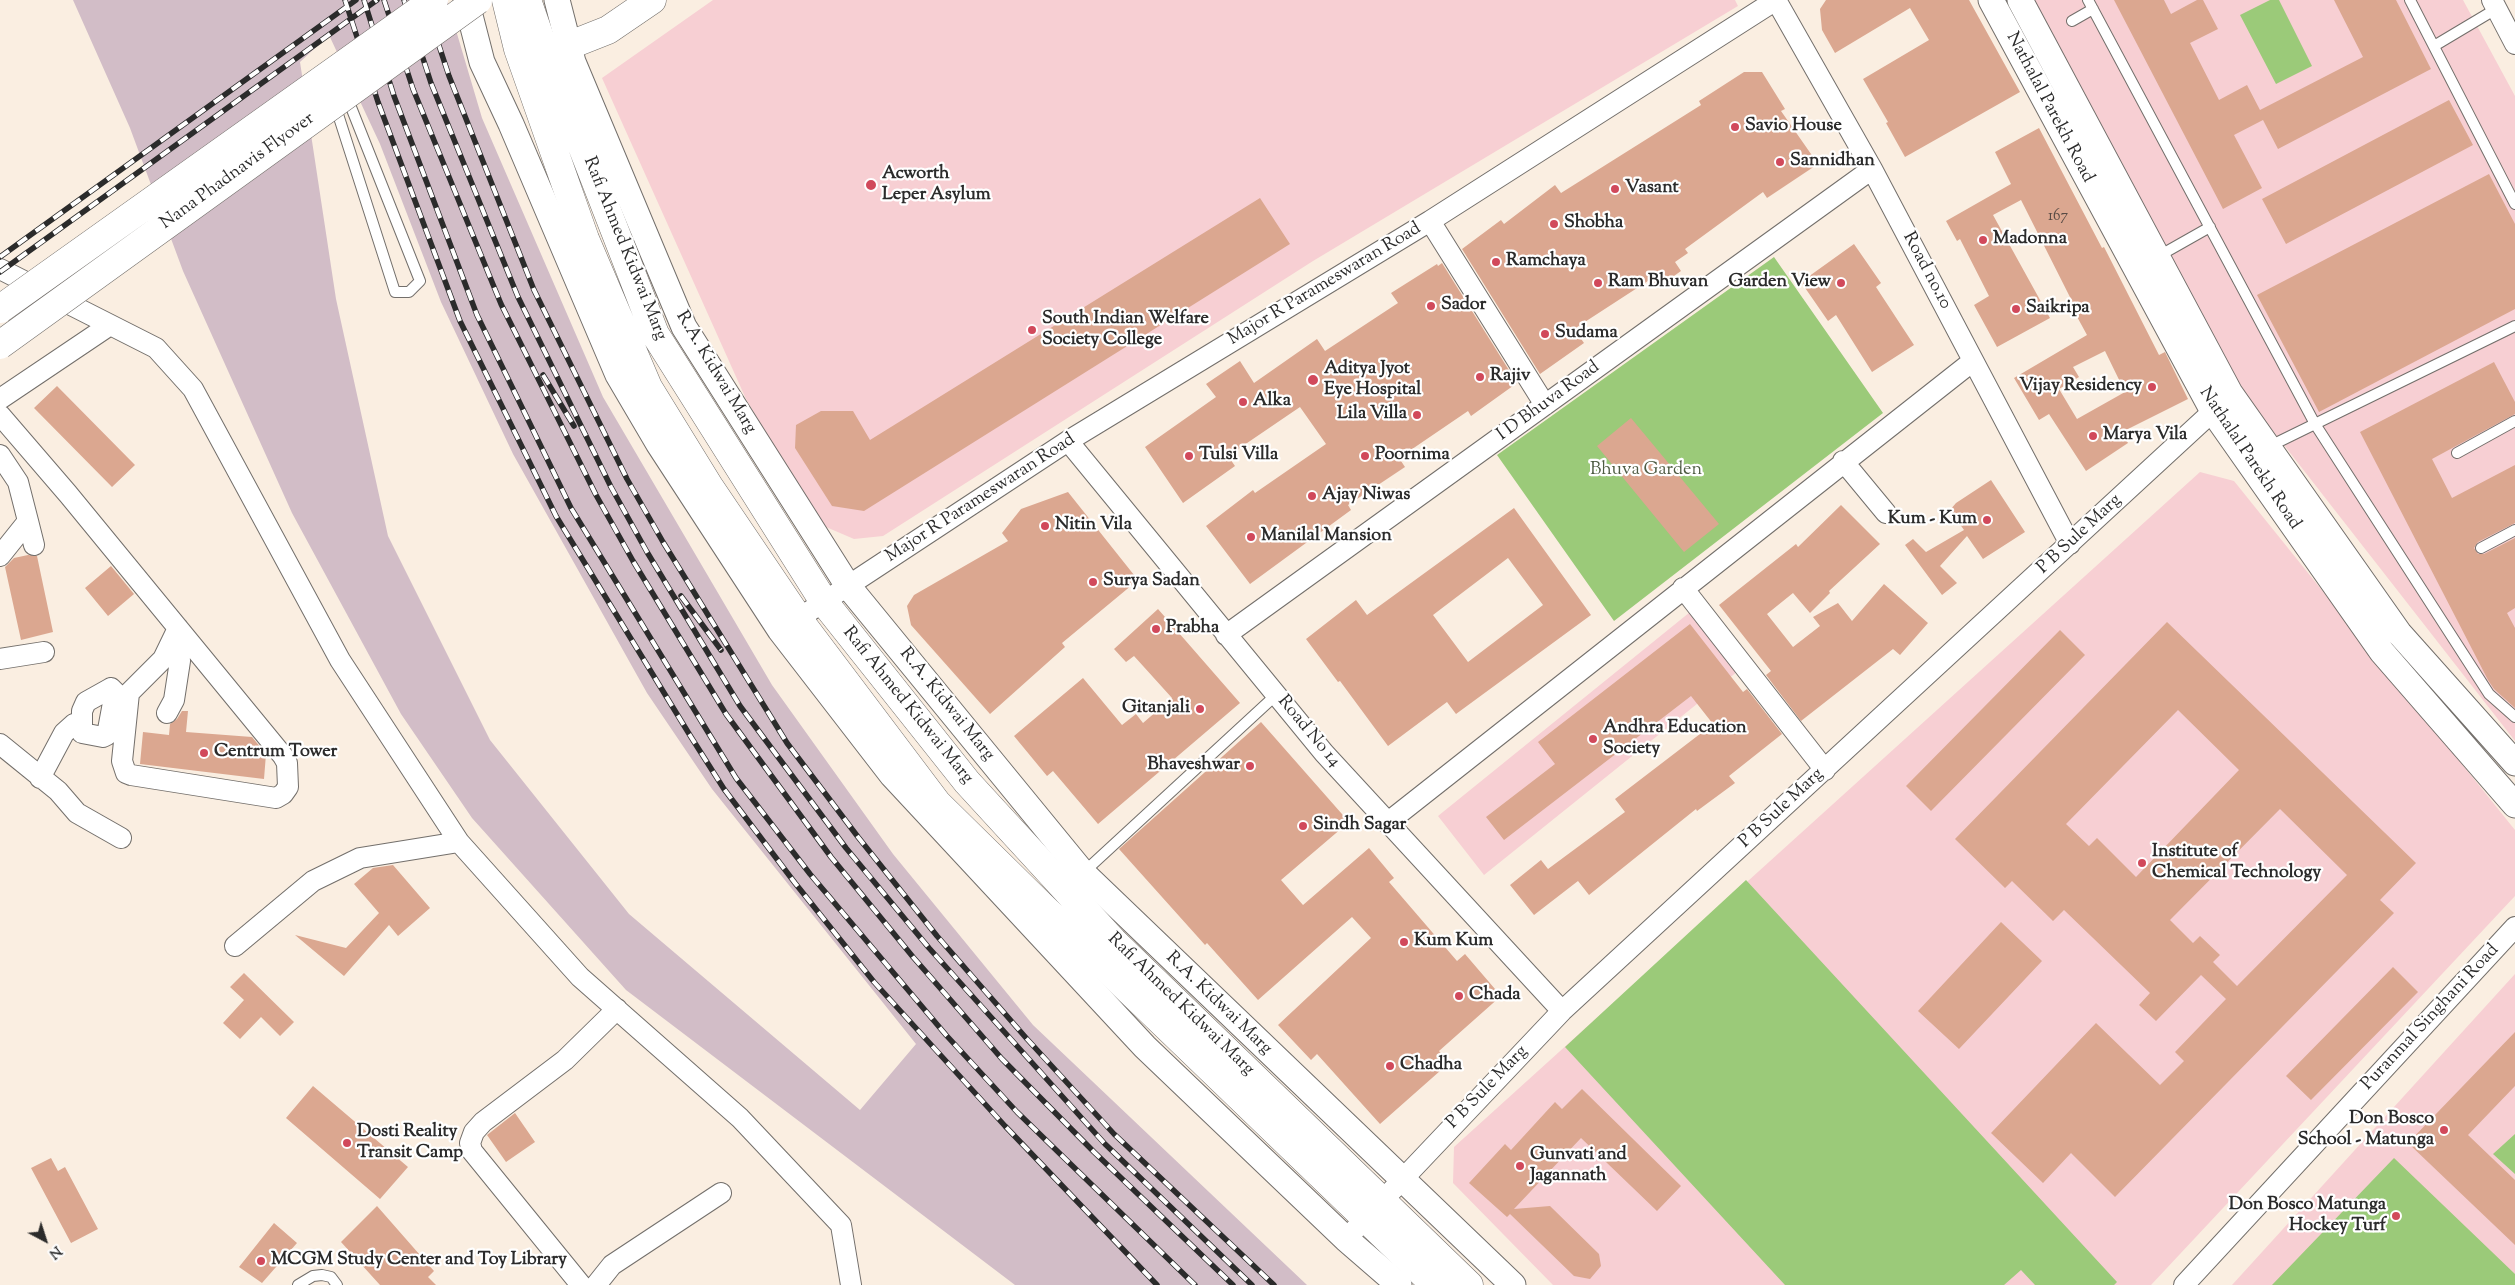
<!DOCTYPE html>
<html>
<head>
<meta charset="utf-8">
<style>
  body { margin:0 }
  #map { position:relative; width:2515px; height:1285px; overflow:hidden; background:#faeee1; font-family:"Sorts Mill Goudy",serif }
  canvas { display:block }
  .north { position:absolute; left:20px; top:1215px; width:50px; height:50px; -webkit-text-stroke:4px #fff; paint-order:stroke; rotate:140deg; font-size:14px; font-weight:700; line-height:20px; text-align:center; color:#2b2b2b }
  .north::after { content:''; display:block; margin:auto; width:18px; height:22px; background:#2b2b2b; clip-path:polygon(50% 0,100% 100%,50% 72%,0 100%) }
</style>
</head>
<body>
<div id="map">
<canvas width="2515" height="1285"></canvas>
<div class="north">N</div>
</div>
<script>
const g = document.querySelector('canvas').getContext('2d');
g.lineJoin = 'round';
function fill(path, color) { g.fillStyle = color; g.fill(path, 'evenodd'); }
const poly = rows => new Path2D(rows.map(r => 'M' + r).join(''));
function strokePath(path, color, width, dash) { g.strokeStyle = color; g.lineWidth = width; g.lineCap = dash ? 'butt' : 'round'; g.setLineDash(dash || []); g.stroke(path); }
function label(font, color, halo, rows, align = 'center') {
  g.font = font + ' "Sorts Mill Goudy",serif'; g.lineWidth = 4.5; g.setLineDash([]); g.textBaseline = 'middle'; g.strokeStyle = halo; g.fillStyle = color; for (const [text, x, y, turn = 0] of rows) {
    g.save(); g.translate(x, y); g.rotate((+turn || 0) * Math.PI / 180); g.textAlign = isNaN(turn) ? turn : align; if (halo) g.strokeText(text, 0, 0); g.fillText(text, 0, 0); g.restore();
  }
}
fill(poly([
  [713,0,1735,0,1738,6,1313,261,883,536,854,539,819,524,746,399,602,78],
  [2031,0,2463,0,2515,96,2515,741,2241,390],
  [2200,472,2234,481,2515,830,2515,896,2151,1285,1553,1285,1453,1183,1454,1147],
  [1700,604,1748,663,1484,875,1438,816],
  [2515,974,2515,1285,2232,1285]
]), '#f7cfd3');
fill(poly([
  [73,0,447,0,482,118,603,397,772,685,893,854,1033,1025,1307,1285,1015,1285,626,990,472,818,401,714,292,513,183,271,130,128],
  [329,35,380,144,441,302,513,454,647,693,712,789,916,1044,860,1110,629,914,490,740,388,536,336,299,300,62]
]), '#d2bdc7');
fill(poly([
  [2270,0,2279,0,2312,66,2276,84,2240,15],
  [1774,257,1883,413,1614,621,1497,455],
  [1746,880,2117,1282,2114,1285,2035,1285,2021,1270,2004,1285,1785,1285,1565,1047],
  [2515,1134,2515,1174,2493,1154],
  [2394,1158,2515,1274,2515,1285,2272,1285]
]), '#9bca79');
fill(poly([
  [1826,0,1969,0,2020,92,1905,157,1886,123,1888,122,1863,79,1929,40,1910,8,1835,53,1822,30,1820,9],
  [2114,0,2164,0,2171,14,2197,0,2203,0,2218,29,2190,43,2219,100,2247,85,2260,110,2363,57,2334,0,2396,0,2431,69,2278,149,2263,120,2234,135,2262,188,2223,209],
  [1744,72,1762,72,1785,109,1781,111,1818,164,1767,198,1763,192,1685,249,1688,253,1675,262,1681,271,1657,288,1651,279,1574,329,1584,343,1540,374,1462,249,1501,220,1504,224,1555,185,1561,193,1701,105,1699,101],
  [2449,100,2473,145,2286,244,2262,199],
  [2039,128,2102,248,2104,247,2159,355,2165,352,2188,399,2122,432,2128,443,2086,471,2049,414,2039,420,2014,378,2087,335,2075,313,2077,311,2021,200,1993,215,2050,318,1997,347,1974,305,1989,296,1960,239,1957,241,1946,221,2011,184,1995,152],
  [2105,351,2125,392,2077,419,2059,389,2079,377,2073,367],
  [2489,174,2515,224,2515,309,2319,412,2257,295],
  [1260,198,1290,244,864,511,832,506,795,448,796,425,821,411,853,411,870,440],
  [1854,244,1881,283,1876,287,1914,345,1872,372,1836,315,1828,321,1801,282],
  [1442,263,1517,383,1471,416,1468,411,1399,458,1405,467,1348,505,1351,510,1250,584,1206,526,1253,490,1255,493,1326,444,1300,407,1228,456,1235,466,1183,503,1145,447,1216,397,1206,384,1240,361,1254,383,1317,339,1325,351,1398,303,1391,293,1437,264,1438,266],
  [2494,362,2515,402,2515,414,2432,459,2452,498,2515,465,2515,523,2478,542,2474,548,2478,554,2484,554,2515,538,2515,608,2507,613,2515,628,2515,708,2494,689,2488,680,2360,432],
  [57,386,135,465,112,487,34,408],
  [1631,418,1719,524,1684,552,1597,446],
  [1991,480,2025,532,1983,559,1967,536,1940,566,1957,583,1942,595,1905,545,1913,539,1926,552,1964,530,1950,510,1956,503],
  [1068,492,1138,580,1062,643,1065,647,990,714,911,625,907,606,914,595,1008,541,1002,533,1021,509],
  [1841,505,1880,544,1829,591,1830,593,1810,613,1793,593,1767,614,1793,647,1820,626,1813,617,1838,603,1852,621,1884,584,1928,623,1900,655,1893,649,1801,721,1766,675,1771,671,1719,605,1796,544,1798,547],
  [1514,508,1591,615,1456,714,1447,702,1388,746,1340,681,1338,682,1306,639,1356,600,1367,615],
  [1508,558,1543,605,1468,662,1433,615],
  [28,555,37,556,53,632,21,640,5,567,14,558],
  [111,566,134,594,108,616,85,588],
  [1158,609,1240,703,1098,824,1053,771,1047,776,1014,736,1083,678,1122,725,1136,714,1143,723,1172,698,1134,656,1126,662,1114,649],
  [2167,622,2416,863,2380,900,2394,913,2115,1197,2071,1153,2043,1183,1991,1133,2096,1023,2160,1085,2184,1061,2175,1052,2226,999,2201,975,2156,1021,2139,1005,2150,993,2064,910,2053,921,2012,881,2005,888,1955,839],
  [2178,710,2239,770,2136,877,2097,838,2089,846,2066,824],
  [2280,809,2347,875,2237,986,2213,962,2220,955,2200,936,2193,943,2170,920],
  [1690,624,1743,692,1747,689,1782,734,1729,776,1735,783,1697,811,1696,809,1589,895,1578,881,1534,915,1510,885,1541,860,1548,869,1625,812,1615,799,1713,724,1691,696,1504,840,1486,817,1555,764,1538,742],
  [2060,630,2085,655,1931,811,1906,786],
  [182,711,188,711,186,732,252,737,266,754,264,779,140,764,143,732,169,735,170,724,177,719],
  [1261,722,1349,822,1281,880,1303,905,1369,848,1394,878,1389,882,1457,961,1465,954,1501,996,1439,1051,1449,1063,1380,1124,1317,1054,1311,1060,1278,1025,1371,938,1352,917,1258,1000,1207,943,1205,945,1119,849],
  [393,865,430,908,398,936,389,925,344,976,295,935,346,948,379,913,354,884,373,868],
  [2001,922,2042,961,1959,1049,1918,1011],
  [2393,967,2418,992,2311,1100,2286,1076],
  [244,973,294,1022,280,1036,261,1017,240,1039,223,1023,244,1000,230,987],
  [2515,1032,2515,1086,2468,1135,2515,1180,2515,1245,2408,1143],
  [313,1086,408,1167,380,1199,286,1118],
  [1582,1089,1681,1186,1657,1211,1581,1138,1514,1209,1550,1206,1599,1254,1601,1266,1590,1279,1574,1276,1510,1214,1507,1217,1469,1183,1505,1144,1511,1150,1555,1102,1562,1109],
  [515,1113,535,1142,506,1162,487,1135],
  [51,1158,58,1171,65,1167,98,1229,71,1243,31,1168],
  [377,1206,434,1271,428,1277,436,1285,380,1285,341,1242],
  [274,1223,297,1243,262,1283,239,1267]
]), '#dba790');
const service = poly([
  [2088,0,2315,424,2489,694,2515,717],
  [2410,0,2515,204],
  [2072,21,2093,9],
  [2434,46,2496,9],
  [335,105,395,292,409,292,420,281,347,97],
  [2157,257,2210,227],
  [2268,447,2515,326],
  [2457,453,2515,421],
  [2481,548,2515,530],
  [1084,872,1276,695],
  [298,1285,313,1276,322,1275,331,1277,337,1285]
]);
const minor = poly([
  [1776,0,1872,169,2070,544],
  [2492,0,2515,44],
  [1430,221,1545,405],
  [0,269,156,348,193,389,340,660,459,842,580,977,740,1118,841,1225,851,1285],
  [0,399,110,325],
  [0,415,68,494,283,756,287,763,288,787,283,794,276,798,131,775,126,773,122,761,129,693,163,659,178,628],
  [1068,441,1324,753,1562,1011],
  [0,455,18,482,28,521,0,556],
  [1843,461,1886,513],
  [28,521,34,545],
  [1683,588,1825,770],
  [787,626,1068,441,1430,221,1776,0],
  [1226,635,1872,169],
  [0,659,44,652],
  [111,688,115,692,107,735,103,737,82,733,82,711,86,702,111,688],
  [167,713,174,700,180,661,178,630],
  [0,744,58,791,77,813,121,838],
  [40,778,64,733,74,724,80,722],
  [1387,823,1973,361],
  [235,946,313,881,360,858,459,842],
  [1346,1239,1562,1011,2223,402],
  [581,1285,472,1151,470,1143,474,1132,483,1122,565,1060,617,1009],
  [596,1285,612,1265,721,1193],
  [2184,1285,2515,927]
]);
const tertiary = poly([
  [466,0,482,62,511,124,618,375,658,443,780,630,892,775,1145,1047,1346,1239,1399,1285],
  [557,0,573,62,684,327,848,586,1083,873,1513,1285],
  [1991,0,2214,413,2382,652,2515,805],
  [2020,0,2230,393,2399,633,2515,763]
]);
const primary = poly([
  [506,0,518,49,585,239,648,387,709,486,805,628,937,803,1053,917,1435,1285],
  [527,0,543,46,655,334,824,602,967,782,1113,941,1469,1285],
  [526,48,570,45,608,30,652,0]
]);
strokePath(service, '#736f6b', 12);
strokePath(minor, '#736f6b', 22);
strokePath(tertiary, '#736f6b', 27);
strokePath(primary, '#736f6b', 29);
strokePath(service, '#fff', 10);
strokePath(minor, '#fff', 20);
strokePath(tertiary, '#fff', 25);
strokePath(primary, '#fff', 28);
const rail = poly([
  [345,0,378,102,460,321,556,516,691,737,724,789,795,883,874,982,1005,1126,1157,1285],
  [364,0,394,96,477,315,571,508,736,778,810,874,946,1035,1017,1112,1195,1285],
  [384,0,413,89,501,304,596,495,633,561,726,714,831,857,913,957,1002,1059,1094,1152,1233,1285],
  [404,0,431,83,518,297,611,487,647,552,740,706,846,848,929,948,1105,1144,1252,1285],
  [424,0,449,76,534,290,627,479,663,542,787,743,858,837,937,936,1027,1039,1114,1134,1274,1285],
  [0,257,356,0],
  [0,272,377,0],
  [543,375,574,426],
  [681,596,721,650]
]);
strokePath(rail, '#2b2b2b', 5.5);
strokePath(rail, '#fff', 4, [11]);
const primaryBridge = poly([
  [0,309,434,0],
  [0,345,478,0]
]);
strokePath(primaryBridge, '#736f6b', 29, []);
strokePath(primaryBridge, '#fff', 28);
for (const [x, y, r, color] of [
  [1735,127,5,"#d1495b"],
  [1780,162,5,"#d1495b"],
  [871,185,6,"#d1495b"],
  [1615,189,5,"#d1495b"],
  [1554,224,5,"#d1495b"],
  [1983,240,5,"#d1495b"],
  [1496,262,5,"#d1495b"],
  [1598,283,5,"#d1495b"],
  [1841,283,5,"#d1495b"],
  [1431,306,5,"#d1495b"],
  [2016,309,5,"#d1495b"],
  [1032,330,5,"#d1495b"],
  [1545,334,5,"#d1495b"],
  [1480,377,5,"#d1495b"],
  [1313,380,6,"#d1495b"],
  [2152,387,5,"#d1495b"],
  [1243,402,5,"#d1495b"],
  [1417,415,5,"#d1495b"],
  [2093,436,5,"#d1495b"],
  [1189,456,5,"#d1495b"],
  [1365,456,5,"#d1495b"],
  [1312,496,5,"#d1495b"],
  [1987,520,5,"#d1495b"],
  [1045,526,5,"#d1495b"],
  [1251,537,5,"#d1495b"],
  [1093,582,5,"#d1495b"],
  [1156,629,5,"#d1495b"],
  [1200,709,5,"#d1495b"],
  [1593,739,5,"#d1495b"],
  [204,753,5,"#d1495b"],
  [1250,766,5,"#d1495b"],
  [1303,826,5,"#d1495b"],
  [2142,863,5,"#d1495b"],
  [1404,942,5,"#d1495b"],
  [1459,996,5,"#d1495b"],
  [1390,1066,5,"#d1495b"],
  [2444,1130,5,"#d1495b"],
  [347,1143,5,"#d1495b"],
  [1520,1166,5,"#d1495b"],
  [2396,1216,5,"#d1495b"],
  [261,1261,5,"#d1495b"]
]) { const dot = new Path2D(); dot.arc(x, y, r, 0, 2 * Math.PI); g.fillStyle = color; g.fill(dot); strokePath(dot, '#fff', 2); }
label('15px', '#574a44', null, [
  ["167",2058,217]
]);
label('18px', '#2b2b2b', '#fff', [
  ["Nathalal Parekh Road",2049,108,62],
  ["Nana Phadnavis Flyover",238,172,-36],
  ["Rafi Ahmed Kidwai Marg",624,249,68],
  ["Road no.10",1926,271,62],
  ["Major R Parameswaran Road",1325,285,-31],
  ["R.A. Kidwai Marg",715,373,59],
  ["I D Bhuva Road",1549,402,-36],
  ["Nathalal Parekh Road",2249,459,56],
  ["Major R Parameswaran Road",981,499,-33],
  ["P B Sule Marg",2080,535,-43],
  ["R.A. Kidwai Marg",946,705,51],
  ["Rafi Ahmed Kidwai Marg",907,706,51],
  ["Road No 14",1308,732,50],
  ["P B Sule Marg",1782,809,-43],
  ["R.A. Kidwai Marg",1218,1004,44],
  ["Rafi Ahmed Kidwai Marg",1180,1005,44],
  ["Puranmal Singhani Road",2431,1018,-47],
  ["P B Sule Marg",1488,1088,-46]
]);
label('bold 18px', '#2b2b2b', '#fff', [
  ["Savio House",1745,127],
  ["Sannidhan",1790,162],
  ["Acworth",882,175],
  ["Leper Asylum",882,196],
  ["Vasant",1625,189],
  ["Shobha",1564,224],
  ["Madonna",1993,240],
  ["Ramchaya",1506,262],
  ["Ram Bhuvan",1608,283],
  ["Garden View",1831,283,"right"],
  ["Sador",1441,306],
  ["Saikripa",2026,309],
  ["South Indian Welfare",1042,320],
  ["Society College",1042,341],
  ["Sudama",1555,334],
  ["Aditya Jyot",1324,370],
  ["Eye Hospital",1324,391],
  ["Rajiv",1490,377],
  ["Vijay Residency",2142,387,"right"],
  ["Alka",1253,402],
  ["Lila Villa",1407,415,"right"],
  ["Marya Vila",2103,436],
  ["Tulsi Villa",1199,456],
  ["Poornima",1375,456],
  ["Ajay Niwas",1322,496],
  ["Kum - Kum",1977,520,"right"],
  ["Nitin Vila",1055,526],
  ["Manilal Mansion",1261,537],
  ["Surya Sadan",1103,582],
  ["Prabha",1166,629],
  ["Gitanjali",1190,709,"right"],
  ["Andhra Education",1603,729],
  ["Society",1603,750],
  ["Centrum Tower",214,753],
  ["Bhaveshwar",1240,766,"right"],
  ["Sindh Sagar",1313,826],
  ["Institute of",2152,853],
  ["Chemical Technology",2152,874],
  ["Kum Kum",1414,942],
  ["Chada",1469,996],
  ["Chadha",1400,1066],
  ["Don Bosco",2434,1120,"right"],
  ["School - Matunga",2434,1141,"right"],
  ["Dosti Reality",357,1133],
  ["Transit Camp",357,1154],
  ["Gunvati and",1530,1156],
  ["Jagannath",1530,1177],
  ["Don Bosco Matunga",2386,1206,"right"],
  ["Hockey Turf",2386,1227,"right"],
  ["MCGM Study Center and Toy Library",271,1261]
], 'left');
label('18px', '#4d5b42', '#fff', [
  ["Bhuva Garden",1646,471]
]);
</script>
</body>
</html>
